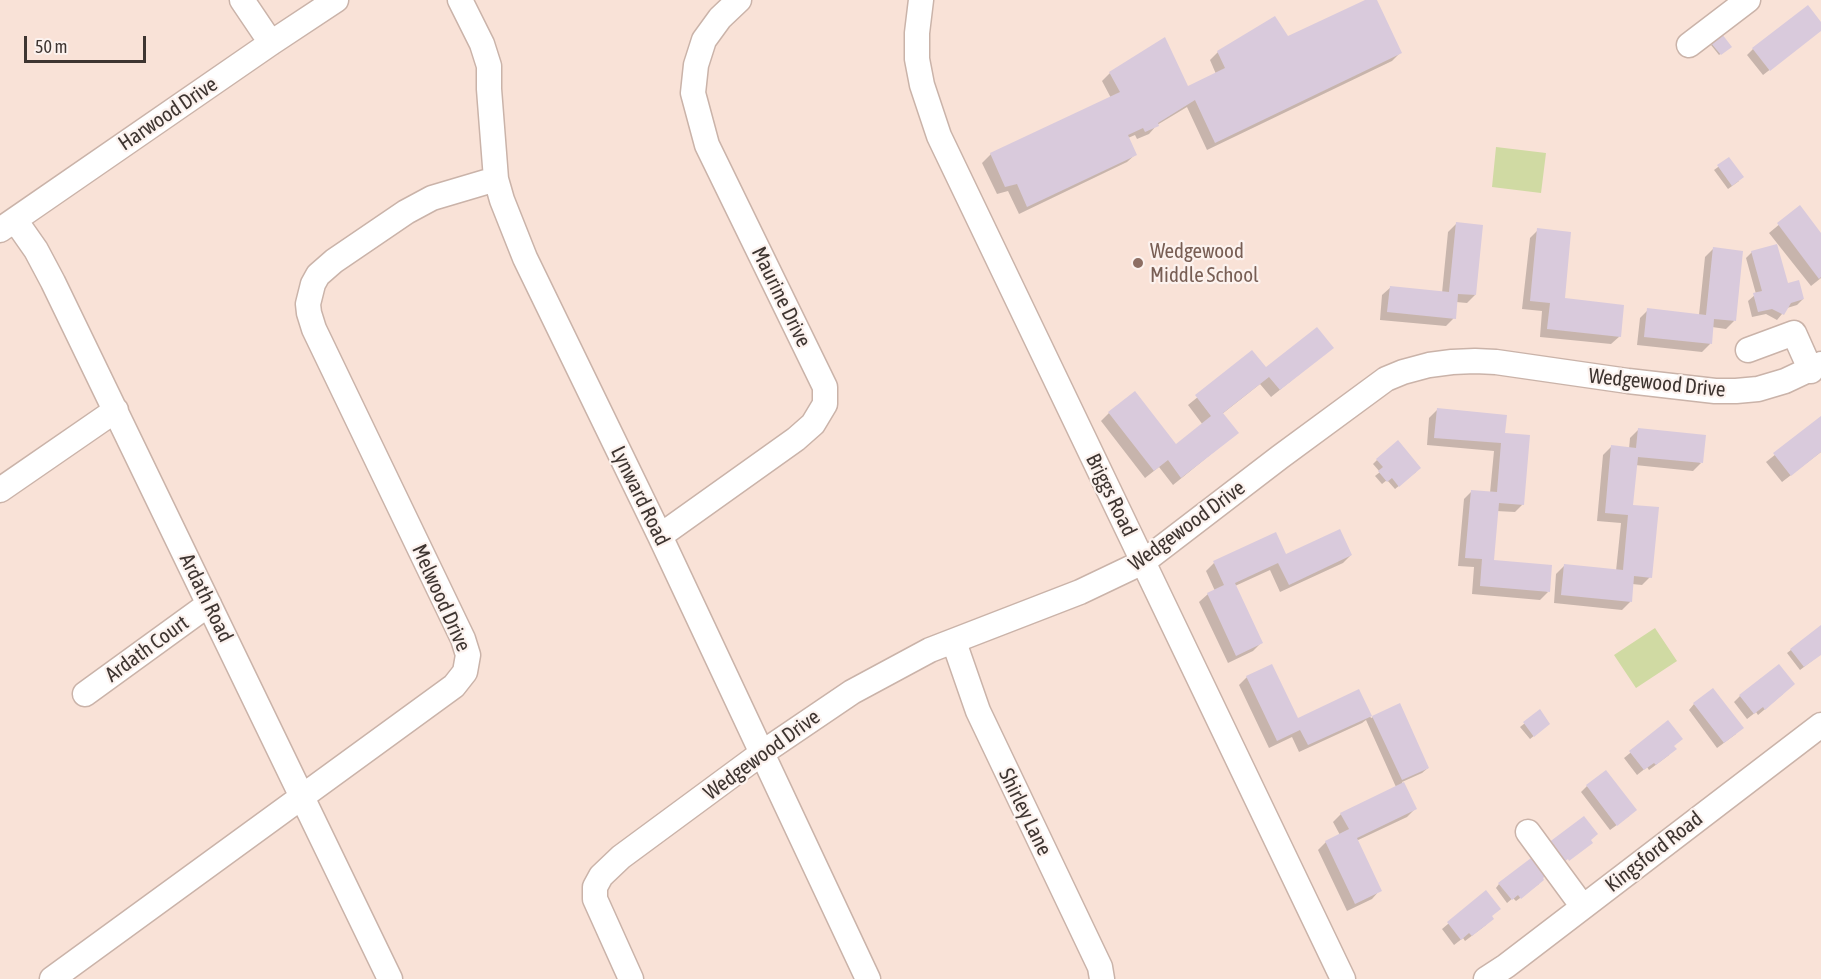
<!DOCTYPE html>
<html>
<head>
<meta charset="utf-8">
<style>
  body { margin:0 }
  #map { position:relative; width:1821px; height:979px; overflow:hidden; background:#f9e2d7; font-family:"Asap Condensed",sans-serif }
  canvas { display:block }
  .scale { position:absolute; left:24px; top:36px; width:122px; height:27px; box-sizing:border-box; border:3px solid #3e3531; border-top:0; padding-left:8px; font-size:18px; line-height:21px; white-space:nowrap; color:#3e3531; -webkit-text-stroke:4px #fcf2ee; paint-order:stroke }
</style>
</head>
<body>
<div id="map">
<canvas width="1821" height="979"></canvas>
<div class="scale">50 m</div>
</div>
<script>
const g = document.querySelector('canvas').getContext('2d');
g.lineJoin = 'round';
function fill(path, color) { g.fillStyle = color; g.fill(path, 'evenodd'); }
const poly = rows => new Path2D(rows.map(r => 'M' + r).join(''));
function strokePath(path, color, width, dash) { g.strokeStyle = color; g.lineWidth = width; g.lineCap = dash ? 'butt' : 'round'; g.setLineDash(dash || []); g.stroke(path); }
function label(font, color, halo, rows, align = 'center') {
  g.font = font + ' "Asap Condensed",sans-serif'; g.lineWidth = 4.5; g.setLineDash([]); g.textBaseline = 'middle'; g.strokeStyle = halo; g.fillStyle = color; for (const [text, x, y, turn = 0] of rows) {
    g.save(); g.translate(x, y); g.rotate((+turn || 0) * Math.PI / 180); g.textAlign = isNaN(turn) ? turn : align; if (halo) g.strokeText(text, 0, 0); g.fillText(text, 0, 0); g.restore();
  }
}
fill(poly([
  [1496,147,1546,153,1541,193,1492,187],
  [1655,628,1677,661,1636,688,1614,655]
]), '#d0daa3');
fill(poly([
  [1368,0,1376,0,1400,53,1392,61,1207,150,1187,107,1157,125,1149,134,1137,139,1135,135,1128,138,1136,154,1127,162,1019,214,1008,191,997,194,982,163,991,154,1111,98,1102,81,1110,73,1187,88,1216,74,1210,60,1218,52,1287,38],
  [1821,24,1821,30,1817,33,1763,75,1747,55,1753,49],
  [1721,36,1730,46,1719,55,1711,45],
  [1729,159,1739,181,1728,189,1714,170],
  [1799,208,1821,236,1821,278,1811,286,1769,233],
  [1457,223,1475,295,1467,303,1456,302,1454,318,1446,326,1380,320,1382,295,1391,287,1442,293,1448,232],
  [1538,230,1563,300,1620,336,1611,344,1540,337,1542,311,1522,309,1530,238],
  [1713,249,1734,321,1726,329,1712,327,1710,344,1702,352,1637,345,1640,318,1648,310,1699,315,1705,257],
  [1752,252,1803,299,1797,305,1787,308,1777,320,1766,314,1752,317,1748,301,1756,294,1746,258],
  [1332,348,1271,397,1260,384,1222,414,1237,433,1173,485,1159,467,1145,478,1101,421,1109,413,1175,446,1203,425,1188,405,1252,353,1265,369],
  [1437,410,1503,434,1523,504,1515,512,1496,511,1492,561,1548,592,1540,600,1472,594,1474,567,1458,566,1464,499,1472,491,1490,493,1494,451,1427,445,1429,418],
  [1821,418,1821,452,1782,482,1766,462],
  [1638,430,1701,463,1693,471,1635,465,1632,506,1650,577,1642,585,1632,584,1630,602,1622,610,1554,603,1556,574,1564,566,1616,571,1621,523,1597,521,1603,455,1611,447,1629,449,1630,438],
  [1377,460,1416,472,1395,489,1387,480,1382,484,1375,476,1380,472,1373,464],
  [1351,555,1343,563,1280,592,1270,570,1235,586,1261,643,1253,651,1228,663,1199,602,1208,594,1215,591,1206,571,1214,563,1286,556],
  [1821,627,1821,654,1800,670,1787,653],
  [1247,677,1297,720,1358,691,1371,718,1399,705,1428,768,1422,773,1402,782,1415,809,1407,817,1356,841,1380,890,1372,899,1347,911,1318,850,1326,842,1340,835,1333,822,1341,814,1396,787,1366,720,1362,723,1299,752,1292,737,1269,748,1239,685],
  [1783,694,1758,715,1756,712,1747,719,1734,702,1740,696],
  [1694,704,1736,734,1717,748,1689,710],
  [1539,712,1545,727,1530,739,1520,727],
  [1668,722,1672,747,1669,755,1649,770,1647,767,1637,775,1624,758],
  [1587,786,1629,816,1610,830,1581,792],
  [1499,884,1539,884,1516,901,1513,898,1507,903,1496,888],
  [1486,892,1490,917,1486,925,1465,941,1463,938,1454,945,1442,929]
]), '#0003');
fill(poly([
  [1365,0,1377,0,1402,53,1215,143,1195,100,1158,123,1159,126,1145,132,1143,128,1128,135,1137,155,1027,207,1017,184,1005,187,990,153,1120,92,1109,72,1165,37,1188,86,1225,68,1217,51,1275,16,1288,36],
  [1808,5,1821,22,1821,31,1770,71,1752,48],
  [1722,34,1732,47,1721,55,1711,43],
  [1729,157,1744,177,1732,186,1717,165],
  [1800,205,1821,233,1821,277,1819,279,1777,223],
  [1456,222,1483,225,1476,295,1458,294,1456,319,1387,312,1390,286,1449,292],
  [1537,228,1571,232,1565,298,1624,305,1621,337,1547,329,1550,303,1530,301],
  [1777,244,1788,283,1799,280,1804,299,1791,303,1784,315,1772,309,1758,312,1753,293,1762,291,1751,251],
  [1713,247,1743,251,1736,321,1714,319,1712,344,1644,337,1647,308,1706,315],
  [1317,327,1334,348,1280,390,1269,377,1223,413,1239,433,1181,478,1168,460,1154,471,1108,412,1135,391,1176,444,1211,416,1195,395,1252,350,1266,367],
  [1437,408,1507,415,1505,433,1530,435,1524,505,1499,503,1494,560,1552,565,1550,592,1480,586,1482,559,1465,558,1471,490,1497,492,1501,443,1434,438],
  [1821,416,1821,452,1791,476,1773,453],
  [1638,428,1706,435,1703,463,1638,457,1633,505,1659,507,1652,578,1634,576,1632,602,1561,595,1564,564,1623,570,1628,515,1605,513,1611,445,1636,448],
  [1398,440,1421,468,1399,487,1392,478,1387,482,1378,471,1383,467,1376,459],
  [1340,529,1352,555,1289,585,1278,563,1235,583,1263,643,1236,656,1207,593,1224,585,1213,561,1276,532,1286,554],
  [1821,625,1821,655,1804,667,1790,649],
  [1272,664,1298,718,1359,689,1372,716,1308,745,1300,730,1277,741,1246,676],
  [1779,664,1795,684,1765,710,1763,707,1754,714,1739,695],
  [1713,688,1744,728,1724,743,1693,703],
  [1400,703,1429,768,1402,780,1372,716],
  [1540,709,1550,724,1534,737,1523,722],
  [1668,720,1683,739,1674,746,1677,749,1656,765,1654,763,1644,770,1629,751],
  [1606,770,1637,810,1617,826,1586,785],
  [1404,782,1417,809,1357,838,1382,891,1355,904,1325,841,1349,829,1340,813],
  [1584,816,1598,834,1591,840,1593,843,1569,861,1568,859,1559,865,1544,846],
  [1535,855,1549,873,1543,878,1544,880,1521,899,1518,895,1512,900,1498,883],
  [1486,890,1501,909,1492,916,1494,919,1472,936,1469,933,1461,940,1447,922]
]), '#d9cadc');
const minor = poly([
  [242,0,271,43],
  [460,0,482,44,489,66,489,89,496,179,502,200,525,258,660,536,868,979],
  [921,0,917,33,917,59,922,85,939,136,1343,979],
  [1689,45,1748,0],
  [15,220,36,250,53,282,390,979],
  [0,230,271,43,336,0],
  [1748,350,1794,333,1811,371],
  [0,490,116,410],
  [660,536,796,439,813,424,825,404,825,387,707,145,693,93,696,65,704,40,720,18,739,0],
  [954,642,978,711,1100,967,1102,979],
  [85,694,209,604],
  [1528,832,1583,907],
  [52,979,454,686,465,672,468,655,463,639,314,329,309,313,308,304,313,284,318,275,334,261,406,212,432,198,496,179],
  [631,979,595,899,595,887,601,876,621,857,762,753,852,692,930,650,1080,592,1143,562,1280,457,1386,379,1403,372,1429,365,1452,362,1475,361,1496,362,1628,381,1715,391,1736,391,1758,389,1785,381,1821,364],
  [1486,979,1506,966,1821,725]
]);
strokePath(minor, '#cab3a9', 27);
strokePath(minor, '#fff', 24);
for (const [x, y, r, color] of [
  [1138,263,6,"#8d6e63"]
]) { const dot = new Path2D(); dot.arc(x, y, r, 0, 2 * Math.PI); g.fillStyle = color; g.fill(dot); strokePath(dot, '#fcf2ee', 2); }
label('21px', '#3e3531', '#fcf2ee', [
  ["Harwood Drive",168,114,-34],
  ["Maurine Drive",781,297,64],
  ["Wedgewood Drive",1657,383,6],
  ["Briggs Road",1111,495,64],
  ["Lynward Road",640,496,64],
  ["Wedgewood Drive",1187,526,-36],
  ["Ardath Road",206,598,64],
  ["Melwood Drive",441,598,66],
  ["Ardath Court",147,649,-36],
  ["Wedgewood Drive",762,755,-36],
  ["Shirley Lane",1025,812,64],
  ["Kingsford Road",1654,852,-38]
]);
label('21px', '#785e54', '#fcf2ee', [
  ["Wedgewood",1150,251],
  ["Middle School",1150,275]
], 'left');
</script>
</body>
</html>
